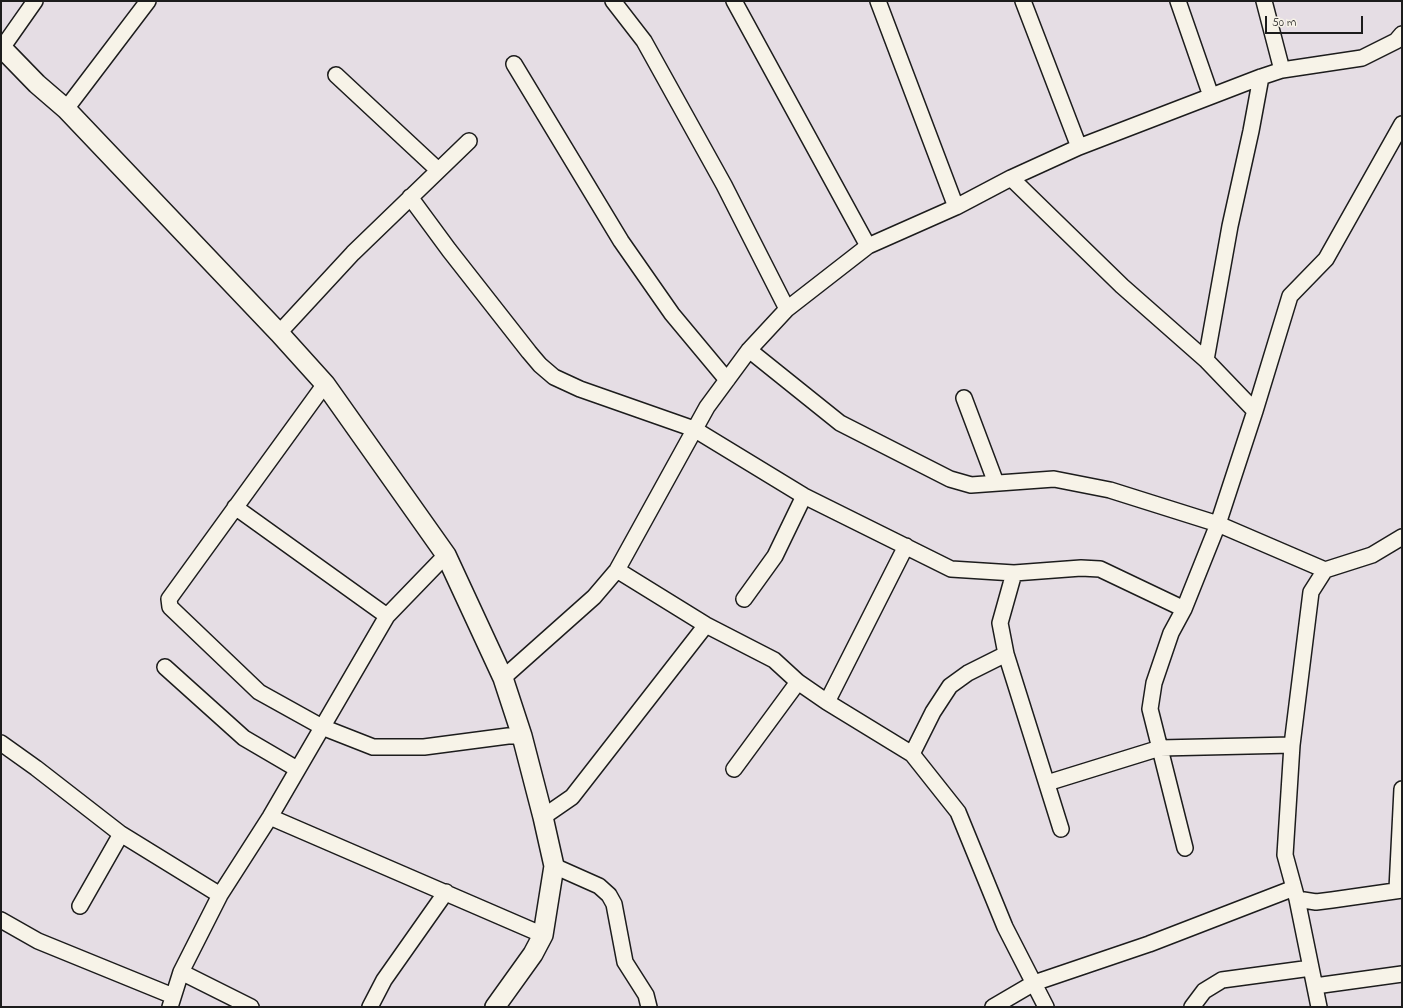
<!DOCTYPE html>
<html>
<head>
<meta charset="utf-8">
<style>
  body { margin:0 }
  #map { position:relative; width:1403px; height:1008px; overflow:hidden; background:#e5dde4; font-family:"Indie Flower",sans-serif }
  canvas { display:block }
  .frame { position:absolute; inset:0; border:2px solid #1c1c1c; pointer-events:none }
  .scale { position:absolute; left:1265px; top:16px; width:98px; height:18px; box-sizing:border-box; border:2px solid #1c1c1c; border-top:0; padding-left:5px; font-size:12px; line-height:14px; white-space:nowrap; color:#1c1c1c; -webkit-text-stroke:3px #f7f3e8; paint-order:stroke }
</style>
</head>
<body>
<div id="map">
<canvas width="1403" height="1008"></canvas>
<div class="frame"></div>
<div class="scale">50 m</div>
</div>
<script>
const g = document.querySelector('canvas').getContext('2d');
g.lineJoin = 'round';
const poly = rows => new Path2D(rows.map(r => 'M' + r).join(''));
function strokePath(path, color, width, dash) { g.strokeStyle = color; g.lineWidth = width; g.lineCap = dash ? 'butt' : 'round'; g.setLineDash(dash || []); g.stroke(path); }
const minor = poly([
  [613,1,644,41,724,185,787,309],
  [734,1,868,246],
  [878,1,956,207],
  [1023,1,1079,147],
  [1178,1,1211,96],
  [1264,1,1282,70],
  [2,48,35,1],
  [514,64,621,241,672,314,727,380],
  [336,75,438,170],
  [66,109,148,1],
  [1011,178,1122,286,1206,360,1255,411],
  [410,197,449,250,529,352,540,365,554,377,580,389,694,429,804,496,951,569,1014,573,1081,568,1100,569,1184,609],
  [279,333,353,253,469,141],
  [749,350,840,423,950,479,971,485,1054,479,1110,490,1218,524,1325,570],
  [1206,360,1230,226,1251,131,1261,77],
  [325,384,190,570,169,599,170,607,259,692,322,727,373,747,424,747,508,736,522,736],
  [964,398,996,483],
  [235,507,387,616],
  [617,570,706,625,774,660,798,682,827,702,912,754,958,812,1005,927,1046,1007],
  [1014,573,1000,623,1006,654,1061,829],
  [744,599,775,556,804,496],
  [165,667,244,738,297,769],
  [503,678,594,597,617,570,707,407,749,350,787,309,868,246,956,207,1011,178,1079,147,1261,77,1282,70,1362,58,1396,41,1402,34],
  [827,702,906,546],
  [1,743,36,768,121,834,220,895],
  [912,754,933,712,950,686,968,673,1006,654],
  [734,769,798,682],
  [1047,783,1160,748,1292,745],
  [270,817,543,935],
  [543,817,572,797,706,625],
  [1185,848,1150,709,1154,683,1171,633,1184,609,1218,524,1255,411,1290,296,1326,259,1402,124],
  [554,866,599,886,609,895,614,904,625,962,646,995,649,1007],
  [1397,889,1402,789],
  [1297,899,1316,902,1332,900,1402,890],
  [80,906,121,834],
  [1,920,38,941,173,996],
  [181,972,251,1007],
  [1315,986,1402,974],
  [170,1007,181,972,220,895,270,817,387,616,446,555],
  [370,1007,384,980,446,892],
  [993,1007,1034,983,1149,944,1294,888],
  [1192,1007,1204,991,1222,980,1311,968],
  [1319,1007,1297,899,1285,855,1292,745,1311,592,1325,570,1372,555,1402,537]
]);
const tertiary = poly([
  [1,47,37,84,66,109,279,333,325,384,446,555,503,678,522,736,543,817,554,866,543,935,533,954,495,1007]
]);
strokePath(minor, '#1c1c1c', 18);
strokePath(tertiary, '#1c1c1c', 22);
strokePath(minor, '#f7f3e8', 15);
strokePath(tertiary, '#f7f3e8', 19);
</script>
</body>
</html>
